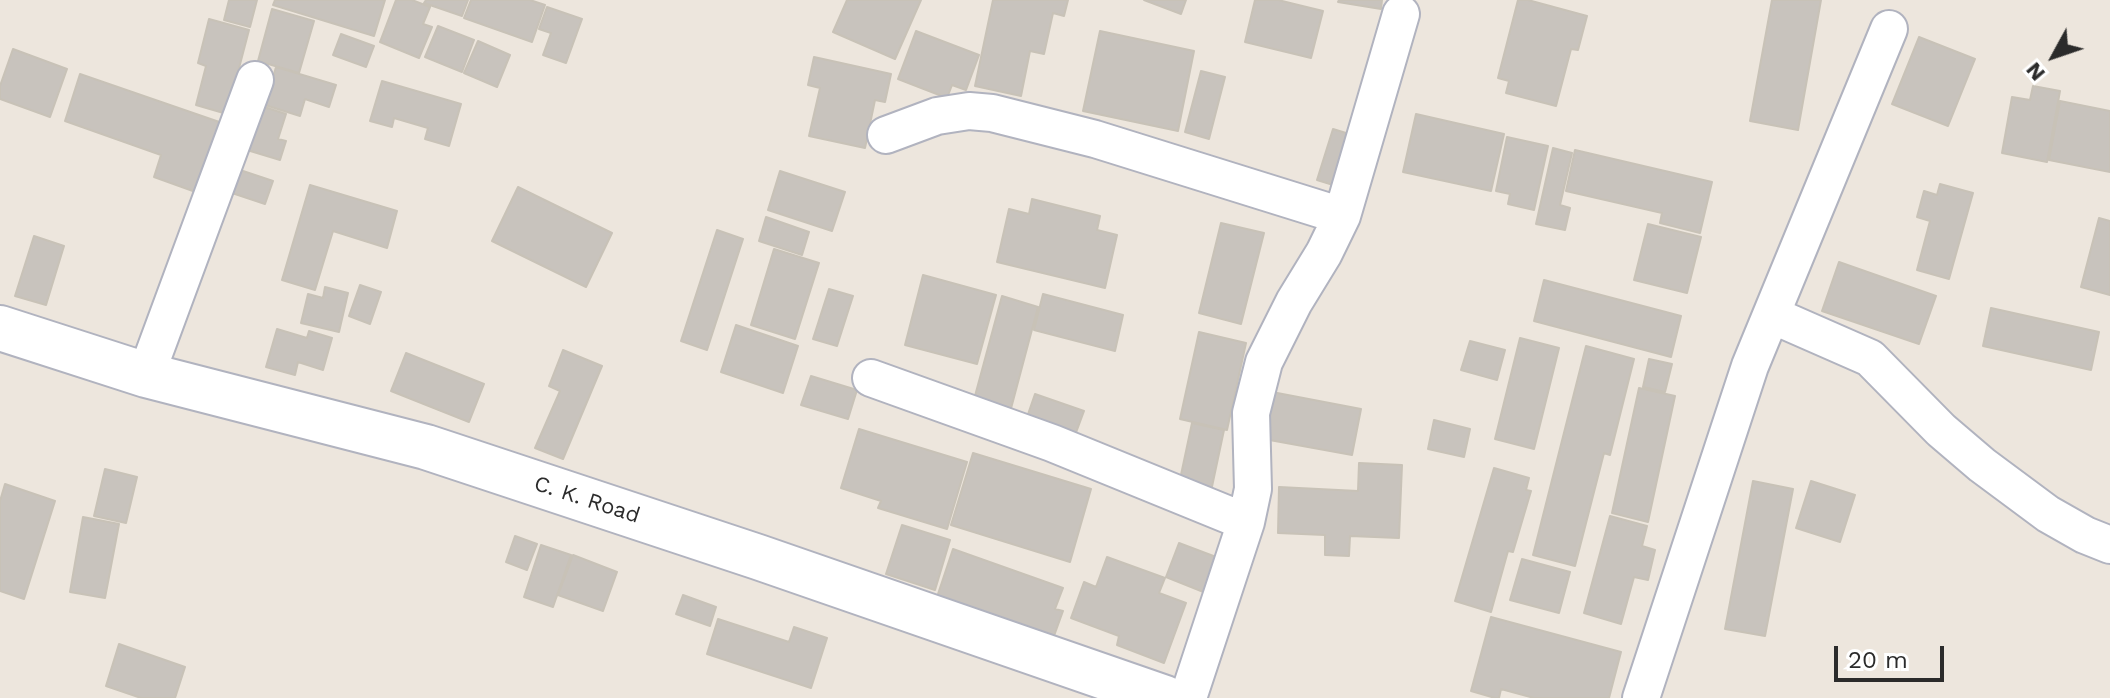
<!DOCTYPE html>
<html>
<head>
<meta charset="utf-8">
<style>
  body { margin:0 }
  #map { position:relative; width:2110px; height:698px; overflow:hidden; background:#ede6dd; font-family:"Work Sans",sans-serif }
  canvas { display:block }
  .north { position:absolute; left:2014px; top:16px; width:80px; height:80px; -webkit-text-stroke:6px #fff; paint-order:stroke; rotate:230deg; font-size:22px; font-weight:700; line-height:32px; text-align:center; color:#2b2b2b }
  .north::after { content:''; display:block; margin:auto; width:28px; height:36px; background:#2b2b2b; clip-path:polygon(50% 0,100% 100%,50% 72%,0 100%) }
  .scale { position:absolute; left:1834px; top:646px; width:110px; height:36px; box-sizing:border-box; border:4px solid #2b2b2b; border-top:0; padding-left:10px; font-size:24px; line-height:28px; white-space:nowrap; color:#2b2b2b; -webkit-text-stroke:6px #fff; paint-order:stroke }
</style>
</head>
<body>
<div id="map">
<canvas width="2110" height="698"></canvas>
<div class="north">N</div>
<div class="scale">20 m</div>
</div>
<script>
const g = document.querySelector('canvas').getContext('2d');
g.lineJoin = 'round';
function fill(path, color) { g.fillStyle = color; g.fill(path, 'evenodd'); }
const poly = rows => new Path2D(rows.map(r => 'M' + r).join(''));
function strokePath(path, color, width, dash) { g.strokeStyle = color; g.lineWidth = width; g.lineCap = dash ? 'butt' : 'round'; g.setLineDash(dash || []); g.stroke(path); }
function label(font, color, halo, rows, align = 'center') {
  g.font = font + ' "Work Sans",sans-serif'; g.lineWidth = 6; g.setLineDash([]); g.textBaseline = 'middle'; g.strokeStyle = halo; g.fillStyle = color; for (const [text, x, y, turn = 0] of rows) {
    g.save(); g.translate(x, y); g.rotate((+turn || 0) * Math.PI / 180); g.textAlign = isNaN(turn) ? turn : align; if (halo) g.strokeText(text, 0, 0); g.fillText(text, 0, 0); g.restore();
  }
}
const building = poly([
  [229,0,257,0,250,27,224,20,229,0],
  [275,0,385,0,374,36,273,5,275,0],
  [396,0,412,0,430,7,423,24,432,27,419,58,380,42,396,0],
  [426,0,468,0,462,16,424,3,426,0],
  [471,0,530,0,545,5,532,42,464,18,471,0],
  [847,0,921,0,895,59,833,32,847,0],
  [993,0,1068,0,1064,16,1053,13,1044,54,1030,51,1021,96,975,86,993,0],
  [1144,0,1186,0,1181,14,1144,0],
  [1255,0,1278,0,1323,11,1311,58,1245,42,1255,0],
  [1339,0,1382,0,1381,9,1338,2,1339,0],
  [1518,0,1528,0,1587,16,1578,50,1571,49,1556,106,1506,93,1509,81,1498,78,1518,0],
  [1772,0,1821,0,1798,130,1750,121,1772,0],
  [547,7,582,19,566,63,543,55,551,33,539,29,547,7],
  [272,9,314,21,299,73,258,61,272,9],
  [209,19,249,30,227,114,196,105,206,66,198,63,209,19],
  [438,26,474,40,462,72,425,57,438,26],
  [916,31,979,55,966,90,952,85,947,98,898,79,916,31],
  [1100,31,1194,51,1178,131,1083,111,1100,31],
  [341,34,374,46,366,67,333,55,341,34],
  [1919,37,1975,59,1948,126,1892,104,1919,37],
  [478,41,510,55,497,87,464,73,478,41],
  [13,49,67,69,50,117,0,99,0,86,13,49],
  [814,57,891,74,885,102,875,100,865,148,809,136,820,88,808,85,814,57],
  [276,67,336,85,329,107,305,99,300,116,265,105,276,67],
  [1201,71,1225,77,1209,139,1185,132,1201,71],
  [80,74,228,125,204,195,154,177,161,155,65,121,80,74],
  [382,81,461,104,449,146,425,139,428,128,394,118,392,127,370,121,382,81],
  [2033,86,2060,91,2047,162,2002,153,2012,97,2030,100,2033,86],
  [2060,101,2110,111,2110,172,2049,160,2060,101],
  [261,106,286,114,278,139,286,141,280,160,247,150,261,106],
  [1416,114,1504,134,1491,191,1403,172,1416,114],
  [1333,129,1359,137,1343,188,1317,180,1333,129],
  [1507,137,1548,146,1534,210,1508,204,1510,194,1496,191,1507,137],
  [1553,148,1572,153,1560,205,1570,208,1565,230,1536,224,1553,148],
  [1575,150,1712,182,1700,233,1660,223,1662,213,1566,191,1575,150],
  [237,169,273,181,265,204,229,192,237,169],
  [780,171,845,192,832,231,768,210,780,171],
  [1940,184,1973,193,1949,279,1917,270,1930,221,1917,217,1924,191,1937,195,1940,184],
  [310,185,397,211,387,248,333,231,315,290,282,280,310,185],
  [518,187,612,233,586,287,492,241,518,187],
  [1032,199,1100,216,1097,230,1117,235,1105,288,997,262,1009,209,1029,214,1032,199],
  [766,217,809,232,802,255,759,241,766,217],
  [2099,218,2110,221,2110,295,2081,287,2099,218],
  [1221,223,1264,233,1241,324,1199,313,1221,223],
  [1648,224,1701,237,1687,293,1634,280,1648,224],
  [717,230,743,239,707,350,681,341,717,230],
  [34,236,64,246,46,305,15,296,34,236],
  [774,249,819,263,795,339,751,325,774,249],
  [1839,262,1936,296,1919,344,1822,311,1839,262],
  [923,275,996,295,977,364,905,345,923,275],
  [1544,280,1681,316,1671,357,1534,321,1544,280],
  [360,285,381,292,370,324,349,316,360,285],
  [325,287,348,293,339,332,301,323,308,294,323,298,325,287],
  [829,289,853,296,837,346,813,339,829,289],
  [1043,294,1123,315,1115,351,1034,330,1043,294],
  [1002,296,1038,307,1009,416,972,407,1002,296],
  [1991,308,2099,332,2091,370,1983,346,1991,308],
  [736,325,798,346,783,393,721,372,736,325],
  [277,329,307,338,309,331,332,338,323,370,298,362,295,375,266,367,277,329],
  [1199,332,1246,343,1227,430,1180,419,1199,332],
  [1520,338,1559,348,1534,449,1495,439,1520,338],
  [1470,341,1505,350,1497,380,1461,370,1470,341],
  [1586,346,1634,359,1610,455,1604,453,1575,566,1533,555,1586,346],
  [563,350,602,366,563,459,535,448,560,391,549,386,563,350],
  [406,353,484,384,469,422,391,391,406,353],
  [1649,359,1672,364,1665,392,1643,387,1649,359],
  [811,376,857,390,848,419,801,405,811,376],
  [1639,388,1675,396,1648,522,1612,513,1639,388],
  [1272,392,1361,409,1352,455,1264,439,1272,392],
  [1035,394,1084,411,1074,438,1026,420,1035,394],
  [1434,420,1470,429,1464,457,1428,449,1434,420],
  [1192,423,1224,430,1210,496,1178,489,1192,423],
  [859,429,967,462,947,529,878,508,881,501,841,488,859,429],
  [973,453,1091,489,1070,562,951,525,973,453],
  [1359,463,1402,465,1399,538,1350,536,1349,556,1325,555,1325,535,1278,533,1279,487,1358,491,1359,463],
  [1494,468,1529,478,1526,490,1531,491,1513,552,1508,551,1491,612,1455,601,1494,468],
  [105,469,137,477,126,523,94,516,105,469],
  [1753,481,1793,489,1765,636,1725,629,1753,481],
  [1811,481,1855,495,1840,542,1796,528,1811,481],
  [5,484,55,501,24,599,0,591,0,501,5,484],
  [1610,516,1647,526,1642,546,1655,550,1648,580,1634,577,1621,624,1584,613,1610,516],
  [83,517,119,524,105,598,70,592,83,517],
  [902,525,950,540,935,590,886,574,902,525],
  [515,536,537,544,527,570,506,562,515,536],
  [1179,543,1224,560,1211,595,1166,577,1179,543],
  [541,545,571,555,553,607,524,597,541,545],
  [953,549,1063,588,1055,609,1063,611,1050,647,934,606,953,549],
  [573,555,617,572,603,611,558,595,573,555],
  [1107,557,1165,578,1159,593,1186,603,1164,663,1117,645,1119,636,1071,618,1084,582,1096,587,1107,557],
  [1522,559,1570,572,1559,613,1510,600,1522,559],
  [683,595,716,607,710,626,676,614,683,595],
  [1491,617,1621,652,1609,698,1534,698,1501,689,1499,698,1495,698,1471,691,1491,617],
  [718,619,789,642,794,627,827,638,811,688,707,654,718,619],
  [119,644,185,667,175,698,141,698,106,686,119,644]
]);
fill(building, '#c8c3bd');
strokePath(building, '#c8c2b7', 2);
const street = poly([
  [886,135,937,116,969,111,992,113,1095,139,1342,216],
  [1772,315,1870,358,1941,430,1982,465,2048,514,2085,535,2110,545],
  [146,375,255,80],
  [871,378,1052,443,1246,522],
  [1188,698,1246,522,1253,489,1251,413,1264,362,1294,302,1324,253,1342,216,1401,14],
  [1641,698,1750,366,1889,29]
]);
const secondary = poly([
  [0,328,146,375,426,447,758,557,1165,698]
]);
strokePath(street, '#b1b3bf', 40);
strokePath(secondary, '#b1b3bf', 48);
strokePath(street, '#fff', 36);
strokePath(secondary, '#fff', 44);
label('22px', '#2b2b2b', '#fff', [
  ["C. K. Road",587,500,18]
]);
</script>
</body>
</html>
